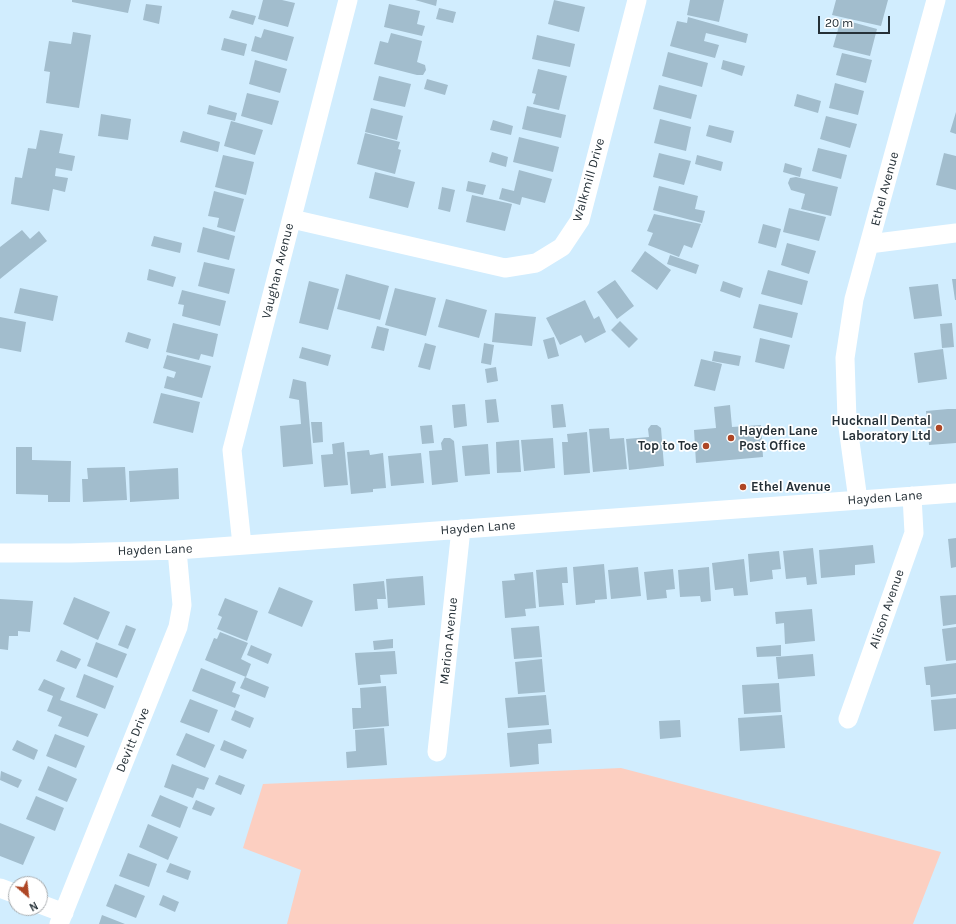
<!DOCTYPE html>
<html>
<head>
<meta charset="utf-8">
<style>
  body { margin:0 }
  #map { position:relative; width:956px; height:924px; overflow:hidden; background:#d1edfe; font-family:Karla,sans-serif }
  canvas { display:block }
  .north { position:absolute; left:8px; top:876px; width:40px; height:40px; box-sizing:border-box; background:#fff; border:1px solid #a8acaf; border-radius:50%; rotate:152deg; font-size:11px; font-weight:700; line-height:16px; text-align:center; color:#253037 }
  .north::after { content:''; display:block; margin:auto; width:14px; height:18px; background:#ae4625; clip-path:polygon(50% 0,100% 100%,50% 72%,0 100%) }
  .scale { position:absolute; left:818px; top:16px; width:72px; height:18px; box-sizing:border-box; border:2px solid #253037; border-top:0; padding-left:5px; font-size:12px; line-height:14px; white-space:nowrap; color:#253037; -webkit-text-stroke:3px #fff; paint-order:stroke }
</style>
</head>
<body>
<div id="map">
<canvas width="956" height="924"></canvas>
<div class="north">N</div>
<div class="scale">20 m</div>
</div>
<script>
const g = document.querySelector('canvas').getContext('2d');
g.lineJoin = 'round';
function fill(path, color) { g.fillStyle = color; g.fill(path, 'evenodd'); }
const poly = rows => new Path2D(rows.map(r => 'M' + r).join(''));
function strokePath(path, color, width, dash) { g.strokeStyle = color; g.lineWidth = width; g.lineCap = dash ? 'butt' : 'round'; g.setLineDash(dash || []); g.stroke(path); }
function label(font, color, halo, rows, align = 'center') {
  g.font = font + ' Karla,sans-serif'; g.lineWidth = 3.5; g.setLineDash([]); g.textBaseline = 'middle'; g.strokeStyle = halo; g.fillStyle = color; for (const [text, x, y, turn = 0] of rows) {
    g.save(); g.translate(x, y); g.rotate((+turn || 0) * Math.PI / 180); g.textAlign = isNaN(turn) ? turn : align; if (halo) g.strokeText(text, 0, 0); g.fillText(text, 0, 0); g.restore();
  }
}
fill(poly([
  [621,768,941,852,913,924,287,924,301,870,243,848,263,784]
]), '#fccfc1');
fill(poly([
  [72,0,131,0,128,13,72,2],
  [263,0,282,0,295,3,288,27,258,19],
  [415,0,437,0,436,6],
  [554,0,585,7,579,32,548,24],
  [690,0,724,0,719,22,687,15],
  [836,0,888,0,881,26,832,15],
  [146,4,162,6,159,24,143,20],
  [389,4,420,11,417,24,425,26,422,36,384,27],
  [439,8,456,12,453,23,436,19],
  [232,10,256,16,253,25,229,18],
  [688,17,748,34,746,43,706,33,704,41,719,45,715,58,670,46,677,21,687,23],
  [841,19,877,29,870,56,833,47],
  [264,29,294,37,287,61,251,51,255,36,261,38],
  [73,32,91,35,79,108,46,103,50,72,44,71,49,41,71,44],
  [391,33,422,41,417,62,425,65,426,70,423,75,417,75,374,64,380,41,388,43],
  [537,35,575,44,570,67,532,59],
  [224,38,247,44,244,56,221,50],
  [668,52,708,63,702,87,662,76],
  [842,53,872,60,866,83,836,75],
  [255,60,287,69,280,93,249,84],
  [723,60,745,66,742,76,721,69],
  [538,69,567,76,559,110,533,104,536,94,532,93],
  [379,76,411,84,405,107,373,100],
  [427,79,448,85,445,95,424,89],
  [835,83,864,91,858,115,829,108],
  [659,85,697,95,691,119,653,109],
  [247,93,279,101,272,125,241,116],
  [797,94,821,101,818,113,794,106],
  [209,105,237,113,235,121,207,114],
  [527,106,566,115,561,138,522,129],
  [371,108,403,116,397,140,365,132],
  [956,112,956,134,950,132],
  [101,114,131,119,128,140,98,136],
  [826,116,857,124,850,148,820,139],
  [660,119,691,127,686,151,654,143],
  [493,120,513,126,511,135,490,130],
  [231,121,263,130,255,155,224,146],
  [709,125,734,131,731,143,706,136],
  [40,130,63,134,59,153,75,156,72,171,56,168,55,176,68,178,65,192,53,189,49,211,11,204,15,177,22,178,28,148,36,149],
  [183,131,220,142,218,152,180,142],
  [365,133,400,142,398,149,401,150,395,174,357,164],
  [519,137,559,147,553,172,513,162],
  [818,148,847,155,841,179,812,171],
  [492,152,508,157,506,167,489,162],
  [659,153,691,161,684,185,653,177],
  [944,153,956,156,956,190,936,185],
  [223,155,254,162,246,195,215,187],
  [697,155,723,162,721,171,695,164],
  [785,163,802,168,800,177,783,172],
  [519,170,552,179,545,203,522,197,520,205,499,199,502,188,514,191],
  [375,172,415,182,408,208,369,198],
  [796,177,838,187,831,216,801,209,805,194,791,190,788,183,790,178],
  [468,181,486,185,483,195,466,191],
  [659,186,698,196,695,209,705,211,702,223,653,210],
  [442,187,455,190,450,212,438,209],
  [214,191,244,199,235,232,217,227,219,218,208,216],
  [472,195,512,204,505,231,466,222],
  [789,208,826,217,819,241,783,232],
  [654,214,701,224,692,248,684,245,679,257,648,245,653,233,647,231],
  [763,224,781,229,776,248,758,243],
  [203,227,235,236,229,260,197,252],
  [22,230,30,239,39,231,47,241,0,279,0,247],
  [154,236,182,243,180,253,151,246],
  [787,243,816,251,809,274,781,265],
  [645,251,671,270,657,290,631,271],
  [670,255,699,265,696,274,667,264],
  [204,262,235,269,229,294,198,286],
  [149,269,176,277,173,287,147,280],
  [768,270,808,281,802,305,761,294],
  [346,274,389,286,380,320,337,309],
  [952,279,956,279,956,300,955,300],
  [615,280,634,306,617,319,597,292],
  [309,281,339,289,328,330,299,323],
  [723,281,743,288,740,298,720,291],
  [938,284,942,316,914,319,909,287],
  [20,288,58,296,53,321,14,313],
  [395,288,436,298,426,336,385,325],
  [182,290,226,301,220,326,182,316,184,305,178,304],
  [446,299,487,310,479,338,438,327],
  [585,300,594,319,599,316,606,332,585,343,581,335,560,345,546,318],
  [759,304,798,313,792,338,753,328],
  [495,313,536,317,532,346,492,342],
  [0,317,26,322,21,352,0,348],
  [620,321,638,339,629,348,611,330],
  [173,323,218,334,213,357,201,354,199,360,166,352],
  [952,323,954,347,942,348,940,324],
  [377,326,389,329,384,351,371,348],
  [128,332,151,339,148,349,125,342],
  [554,337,559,356,548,359,543,340],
  [760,338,790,345,784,369,755,362],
  [425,343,436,346,430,370,418,367],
  [484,343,494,345,491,365,481,363],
  [302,347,331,355,328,366,299,358],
  [943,349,947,379,918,383,914,353],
  [714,351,741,356,739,366,712,361],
  [167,355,211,366,202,398,164,388,167,376,174,378,176,372,163,368],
  [701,359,722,364,715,391,694,386],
  [496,367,498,381,487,383,485,369],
  [293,379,306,382,313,464,283,467,280,426,301,424,299,400,289,398],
  [161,393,200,402,193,433,153,423],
  [496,399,499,422,487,423,485,400],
  [465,404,467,426,454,428,452,405],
  [563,404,566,427,553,428,551,405],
  [730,405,732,427,761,425,763,457,696,463,694,430,716,428,714,407],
  [948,409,956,409,956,443,929,445,926,411],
  [311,422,322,422,323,442,313,443],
  [432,425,434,443,422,444,420,426],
  [651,425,657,425,661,428,664,466,629,470,626,439,649,437,648,429],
  [609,428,610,439,624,438,627,469,593,472,589,429],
  [587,432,590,473,564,475,562,442,568,442,567,434],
  [444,438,450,438,454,441,458,482,432,485,429,451,442,450,441,443],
  [553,438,555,468,524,471,521,440],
  [519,440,521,472,497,473,496,442],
  [344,442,348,485,324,487,321,455,333,454,332,444],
  [488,444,490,474,465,476,462,446],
  [16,447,32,447,32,460,71,461,70,502,48,502,48,495,16,494],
  [369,450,370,455,383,453,386,488,373,489,373,492,351,494,347,452],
  [421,453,424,483,391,486,388,456],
  [125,467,127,500,83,502,82,479,88,479,87,468],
  [178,468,179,499,130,502,129,471],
  [956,538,956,567,951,568,948,539],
  [873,545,875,563,855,565,855,575,821,578,819,550],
  [813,548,817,584,807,585,806,577,786,579,783,551],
  [779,551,781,569,772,570,773,579,750,582,748,554],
  [744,559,748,595,734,596,733,588,715,590,712,563],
  [604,564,607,599,595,600,595,603,576,605,573,567],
  [567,567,568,583,562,583,564,605,539,607,536,570],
  [638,567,641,596,611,599,608,570],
  [709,567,711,601,701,602,700,596,680,597,678,570],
  [673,569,675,589,666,590,667,598,647,600,644,572],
  [533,572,536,608,525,609,526,616,505,618,502,581,515,580,514,574],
  [423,576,425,605,388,608,386,579],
  [384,581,386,599,377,599,378,609,355,611,353,584],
  [279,587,313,601,302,627,268,613],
  [956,595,956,624,943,626,940,596],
  [74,597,110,612,98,640,63,624],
  [225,598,258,611,247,641,217,629,222,617,218,615],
  [0,599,33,601,30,632,18,631,18,636,9,636,8,650,0,649],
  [812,609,815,641,785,644,784,623,776,624,775,612],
  [126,625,136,629,128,649,118,645],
  [539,626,542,657,514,659,511,628],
  [956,627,956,660,946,661,942,629],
  [220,632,248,643,241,659,251,664,246,677,205,660,214,638,217,639],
  [393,639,393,648,374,650,373,641],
  [96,642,127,654,117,678,87,666],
  [251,645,272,654,268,664,247,655],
  [781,645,781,656,757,657,756,647],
  [61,650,81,659,76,669,56,661],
  [395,651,397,674,380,675,381,683,358,685,355,653],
  [813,654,815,676,778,679,776,657],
  [542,659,545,692,518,694,515,662],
  [956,663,956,694,931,697,930,685,926,685,924,667],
  [201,668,236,682,232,692,240,695,235,708,192,691],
  [84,674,114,686,105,709,76,697],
  [245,677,269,687,265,698,240,688],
  [44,679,65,688,60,700,98,714,88,737,58,726,62,717,47,711,53,696,38,690],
  [779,683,781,712,744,714,742,685],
  [386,686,389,726,353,729,352,708,361,708,360,688],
  [546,695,549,725,508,728,505,698],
  [956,698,956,729,934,731,931,700],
  [190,699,218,710,209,733,180,722],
  [235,710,254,718,250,728,231,720],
  [782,715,785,748,740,751,738,718],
  [680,720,681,737,660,739,659,721],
  [384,728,387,765,347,768,346,752,356,751,355,730],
  [551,729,552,743,538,744,539,764,510,767,507,733],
  [186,733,215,745,205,768,176,755],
  [55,734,85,746,76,768,46,756],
  [17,740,38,750,34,760,12,750],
  [224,740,247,750,243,759,220,750],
  [172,764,209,778,204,790,197,788,193,798,164,787],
  [48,766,77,779,67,802,38,790],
  [1,771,22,780,18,788,0,780],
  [219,775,245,785,241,795,215,784],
  [160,795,188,807,180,828,151,816],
  [36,796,64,808,55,831,26,819],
  [196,800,215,808,211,816,192,809],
  [0,823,35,837,23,865,0,856],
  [148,824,178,837,168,860,139,847],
  [128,853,157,864,149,887,119,876],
  [170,863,191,871,188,880,166,872],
  [115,884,145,896,136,918,106,906],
  [163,895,179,902,175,912,159,905],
  [102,915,125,924,99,924]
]), '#a2bdcd');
strokePath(poly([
  [292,219,505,268,536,263,562,247,580,220,637,0],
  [869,244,956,233],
  [858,500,847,420,845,358,854,299,936,0],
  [242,545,232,450,348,0],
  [0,553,71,553,177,550,956,493],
  [848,719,914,533,912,496],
  [437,752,461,529],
  [0,888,16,894],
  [40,904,64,913],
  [59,924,178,627,182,605,177,550]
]), '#fff', 19);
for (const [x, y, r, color] of [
  [939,428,4,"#ae4625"],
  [731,438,4,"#ae4625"],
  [706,446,4,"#ae4625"],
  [743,487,4,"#ae4625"]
]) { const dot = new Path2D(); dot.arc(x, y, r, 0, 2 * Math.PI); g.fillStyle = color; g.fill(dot); strokePath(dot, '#fff', 1.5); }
label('13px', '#253037', '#fff', [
  ["Walkmill Drive",589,180,-74],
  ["Ethel Avenue",885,189,-75],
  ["Vaughan Avenue",278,271,-76],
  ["Hayden Lane",885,498,-4],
  ["Hayden Lane",478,528,-4],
  ["Hayden Lane",155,550,-2],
  ["Alison Avenue",887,609,-71],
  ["Marion Avenue",449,641,-84],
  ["Devitt Drive",133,740,-68]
]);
label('bold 13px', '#253037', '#fff', [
  ["Hucknall Dental",931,421],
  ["Laboratory Ltd",931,436],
  ["Hayden Lane",739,431,"left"],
  ["Post Office",739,446,"left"],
  ["Top to Toe",698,446],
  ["Ethel Avenue",751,487,"left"]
], 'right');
</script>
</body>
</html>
